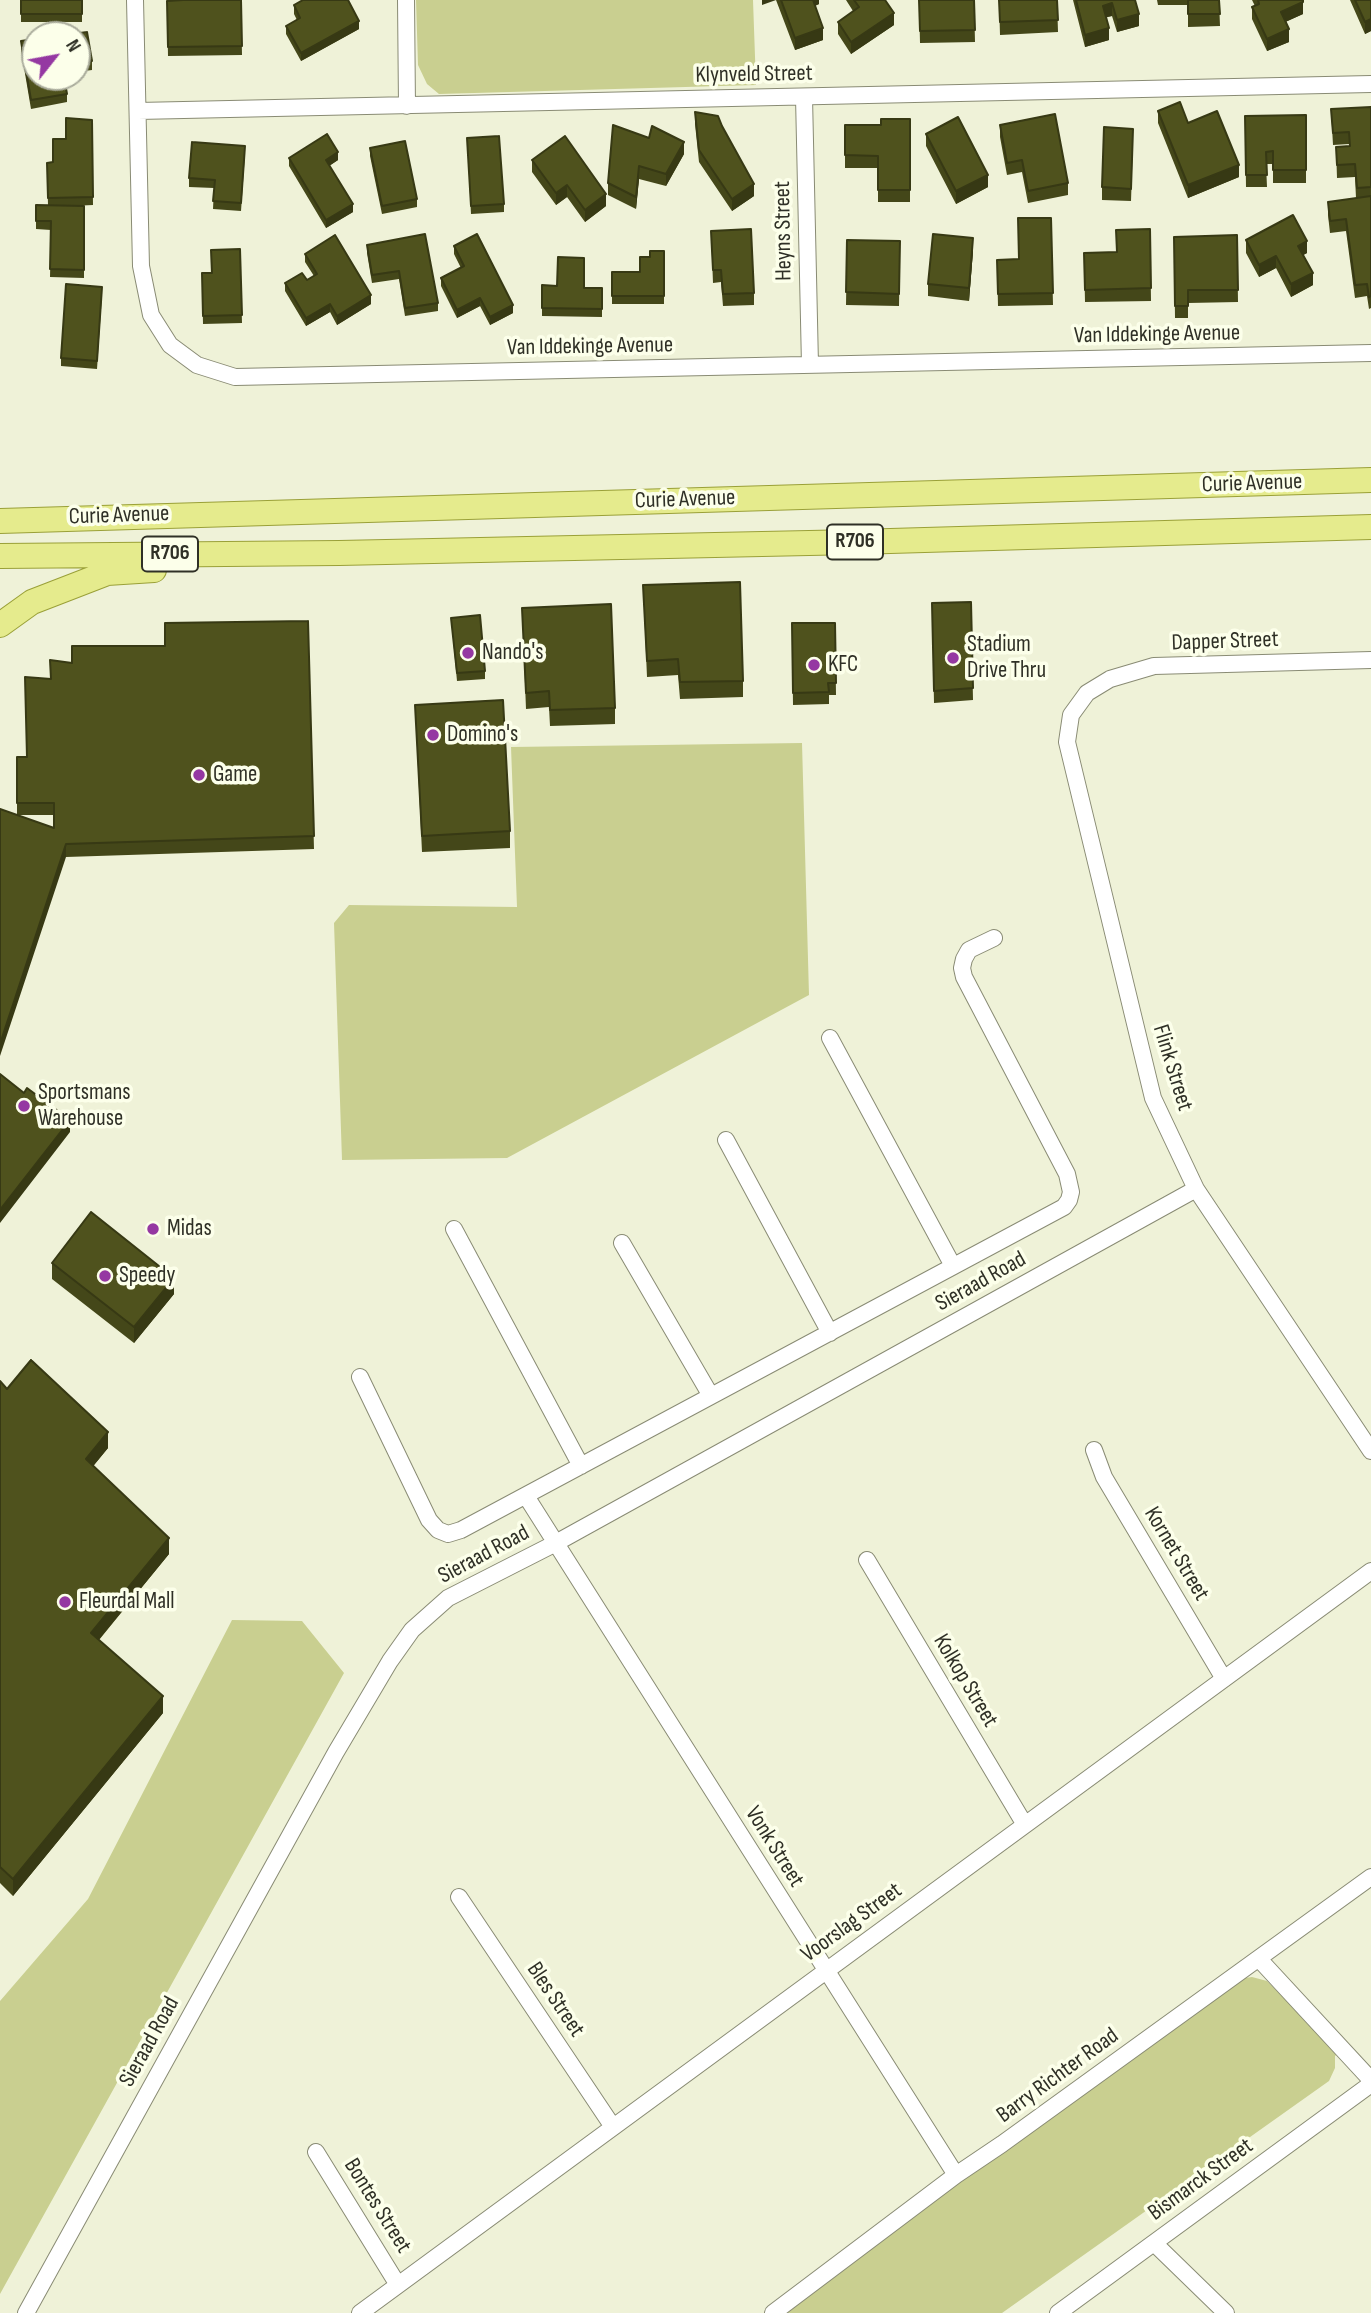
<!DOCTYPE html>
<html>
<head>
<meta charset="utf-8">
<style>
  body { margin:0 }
  #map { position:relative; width:1371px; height:2313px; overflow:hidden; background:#eff2d8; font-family:"Sofia Sans Condensed",sans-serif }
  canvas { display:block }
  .north { position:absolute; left:21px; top:21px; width:70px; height:70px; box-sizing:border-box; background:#fcffea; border:2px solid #aaac9c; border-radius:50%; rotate:59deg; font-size:19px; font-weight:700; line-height:28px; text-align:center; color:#2f3026 }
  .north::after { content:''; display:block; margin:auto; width:24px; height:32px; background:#9538a2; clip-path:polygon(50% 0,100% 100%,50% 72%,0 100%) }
</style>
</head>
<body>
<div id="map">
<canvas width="1371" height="2313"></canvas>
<div class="north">N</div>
</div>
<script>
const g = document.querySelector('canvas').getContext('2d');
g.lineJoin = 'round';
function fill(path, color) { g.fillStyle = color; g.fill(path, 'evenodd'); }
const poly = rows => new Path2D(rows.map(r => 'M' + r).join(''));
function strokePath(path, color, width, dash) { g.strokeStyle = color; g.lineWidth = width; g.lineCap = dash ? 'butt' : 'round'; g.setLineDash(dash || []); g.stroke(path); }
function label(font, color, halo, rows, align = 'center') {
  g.font = font + ' "Sofia Sans Condensed",sans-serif'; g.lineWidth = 7; g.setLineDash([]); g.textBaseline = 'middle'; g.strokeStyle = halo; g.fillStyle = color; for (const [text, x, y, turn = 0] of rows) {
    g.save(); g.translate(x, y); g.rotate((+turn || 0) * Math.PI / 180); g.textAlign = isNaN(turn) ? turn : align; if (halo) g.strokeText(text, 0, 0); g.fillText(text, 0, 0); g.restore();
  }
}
fill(poly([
  [416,0,753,0,756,85,439,94,427,84,418,65],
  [802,743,809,995,507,1158,342,1160,334,923,349,905,517,907,511,747],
  [232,1620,302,1621,344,1673,0,2294,0,2001,88,1899],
  [1252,1977,1267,1981,1338,2053,1335,2056,1335,2068,1329,2081,1002,2313,765,2313,1238,1979]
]), '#c9cf90');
const street = poly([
  [135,0,141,266,151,315,170,345,197,365,235,377,1371,353],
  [406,0,407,106],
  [804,97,810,365],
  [138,111,1371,84],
  [1371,660,1154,666,1110,679,1087,693,1071,715,1067,742,1153,1098,1196,1189,1371,1451],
  [830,1038,953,1266],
  [726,1140,830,1333],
  [454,1229,581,1466],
  [622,1243,711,1396],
  [360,1377,429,1520,438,1530,448,1534,461,1530,1064,1207,1069,1200,1071,1192,1067,1174,964,977,962,968,964,959,969,950,994,938],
  [1094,1450,1104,1477,1224,1679],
  [526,1496,956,2175],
  [867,1560,1025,1825],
  [459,1897,613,2127],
  [1259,1959,1371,2080],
  [316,2152,398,2285],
  [1154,2243,1226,2313],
  [26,2313,336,1752,390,1661,412,1630,448,1598,554,1544,1196,1189],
  [360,2313,1371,1571],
  [773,2313,956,2175,1002,2144,1371,1877],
  [1058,2313,1371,2084]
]);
const primary = poly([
  [0,521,1371,480],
  [0,556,339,553,856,542,1371,527],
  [0,625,32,602,107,573,154,570]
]);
strokePath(street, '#898b74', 18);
strokePath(primary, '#9aa038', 26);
strokePath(street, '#fff', 16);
strokePath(primary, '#e5eb8d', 24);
fill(poly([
  [21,0,82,0,82,22,21,22],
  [241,0,242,55,168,56,167,1],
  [776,0,819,0,819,4,815,6,823,40,795,50],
  [846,0,885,0,894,25,851,54,838,34,838,22,853,11],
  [919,0,974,0,975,42,920,43],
  [999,0,1057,0,1058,32,1000,35],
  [1073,0,1135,0,1139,26,1117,32,1112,16,1106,17,1109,40,1085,47],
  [1157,0,1219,0,1220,26,1188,27,1188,5,1158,5],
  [1252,0,1303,0,1303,14,1285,22,1289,42,1267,51,1252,19,1252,7,1255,6],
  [1350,0,1371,0,1371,31,1365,34],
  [294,5,359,29,301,61,286,34,286,26,297,20,294,14],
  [77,35,92,61,92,70,77,72],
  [21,41,67,94,67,102,31,109,21,50],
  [1371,107,1371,308,1369,309,1367,296,1355,298,1346,231,1330,233,1328,215,1328,202,1356,198,1355,177,1337,178,1336,147,1349,146,1349,144,1333,145,1331,109],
  [1158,111,1239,177,1188,198,1158,123],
  [695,112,722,126,754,196,732,211,699,162,695,124],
  [1306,115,1306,183,1273,183,1273,164,1266,164,1267,187,1246,187,1245,116],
  [910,119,910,202,878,202,878,168,845,168,845,125,881,125],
  [92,120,93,205,71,206,84,206,84,278,50,277,51,230,36,229,36,205,48,205,47,163,53,162,66,139],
  [613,125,684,154,666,186,639,179,636,209,608,195,608,183],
  [1000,125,1068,183,1068,195,1028,203,1022,172,1007,175,1000,137],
  [926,134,988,187,956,204,926,146],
  [467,138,504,204,504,212,471,214],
  [1133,141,1131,201,1102,200,1102,187],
  [370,148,417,199,417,207,382,214,370,156],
  [245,154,241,211,213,209,214,188,189,187,189,178],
  [289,158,338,160,329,166,353,212,326,228,289,166],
  [532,160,606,206,585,222,567,197,556,205,532,172],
  [1051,218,1053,305,998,306,997,260,1019,259],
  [1150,229,1151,301,1085,302,1084,253,1117,252],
  [711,231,754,293,754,305,723,306,721,282,713,283],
  [1237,235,1238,302,1188,303,1188,318,1175,318,1174,237],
  [847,240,900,241,899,306,846,305],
  [1246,240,1307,253,1303,255,1313,285,1291,297,1276,268,1259,277,1246,253],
  [367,245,438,303,438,311,405,316,399,279,372,283,367,253],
  [454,246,513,313,490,325,480,306,457,318,441,286,441,278,461,268,454,254],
  [240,249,242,323,203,324,202,273,211,273],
  [664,251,664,304,612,304,612,272,640,272,650,257],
  [973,251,969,301,928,296,928,284],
  [305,254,371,304,337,325,330,312,306,326,285,291,285,283,307,280,314,276,305,262],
  [542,285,602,288,602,317,542,316],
  [102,295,97,369,61,366,61,358],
  [643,585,743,681,743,697,680,699,678,675,647,677],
  [971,602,973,700,934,703,932,603],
  [522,608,615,708,615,724,550,726,549,707,526,709],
  [451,618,485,671,485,679,457,681],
  [308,621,314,849,66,857,54,827,54,815,17,815,17,757,27,757,72,663],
  [792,623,835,623,836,695,829,695,829,704,793,705],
  [415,705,510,831,510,848,422,852],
  [52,1263,174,1294,134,1343,52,1279],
  [0,1381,7,1389,108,1448,93,1466,169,1554,99,1640,163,1713,13,1896,0,1883]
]), '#444719');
fill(poly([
  [762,0,776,0,762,5],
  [811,0,819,0,819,4,811,7],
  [1303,2,1303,14,1281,24,1281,12],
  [1112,3,1112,16,1103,18,1103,6],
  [894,13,894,25,851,54,851,42],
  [1139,14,1139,26,1117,32,1117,20],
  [1371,19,1371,31,1365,34,1365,22],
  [359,21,359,29,301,61,301,53],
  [823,28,823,40,795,50,795,38],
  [1109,28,1109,40,1085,47,1085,35],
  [1289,29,1289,42,1267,51,1267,39],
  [684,142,684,154,666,186,666,174],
  [338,152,338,160,326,168,326,160],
  [1239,165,1239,177,1188,198,1188,185],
  [639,166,639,179,636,209,636,197],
  [988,175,988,187,956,204,956,191],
  [754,184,754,196,732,211,732,199],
  [567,185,567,197,556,205,556,193],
  [606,194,606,206,585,222,585,210],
  [353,204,353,212,326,228,326,220],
  [973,238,973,251,969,301,969,288],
  [1307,241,1307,253,1298,258,1298,246],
  [1276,256,1276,268,1259,277,1259,265],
  [1313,273,1313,285,1291,297,1291,284],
  [371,295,371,304,337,325,337,316],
  [480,298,480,306,457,318,457,310],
  [330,304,330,312,306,326,306,318],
  [513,305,513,313,490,325,490,317],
  [66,844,66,857,0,1056,0,1044],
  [70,1120,70,1132,0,1223,0,1210],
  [174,1278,174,1294,134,1343,134,1327],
  [108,1432,108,1448,86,1475,86,1459],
  [169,1538,169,1554,91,1649,91,1633],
  [163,1696,163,1713,13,1896,13,1879]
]), '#373914');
const building = poly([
  [21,0,82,0,82,14,21,14,21,0],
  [183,0,241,0,242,46,168,47,167,1,183,0],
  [303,0,348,0,359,21,301,53,286,26,300,18,294,5,303,0],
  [781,0,813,0,823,28,795,38,781,0],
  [854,0,885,0,894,13,851,42,838,22,859,7,854,0],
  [919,0,974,0,975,30,920,31,919,0],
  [999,0,1057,0,1058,20,1000,22,999,0],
  [1076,0,1135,0,1139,14,1117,20,1112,3,1103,6,1109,28,1085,35,1076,0],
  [1188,0,1219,0,1220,14,1188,14,1188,0],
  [1258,0,1303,0,1303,2,1281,12,1289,29,1267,39,1252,7,1259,4,1258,0],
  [1355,0,1371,0,1371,19,1365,22,1355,0],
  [87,32,92,61,77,64,77,35,66,35,87,32],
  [35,39,35,77,64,77,67,94,31,100,21,41,35,39],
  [1180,102,1188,123,1217,111,1239,165,1188,185,1158,111,1180,102],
  [1371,107,1371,187,1357,188,1355,164,1337,165,1336,147,1350,146,1349,132,1333,133,1331,109,1371,107],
  [695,112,718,116,722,126,754,184,732,199,699,150,695,112],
  [1055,114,1068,183,1028,191,1022,160,1007,163,1000,125,1055,114],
  [1306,115,1306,170,1273,170,1273,151,1266,152,1267,175,1246,175,1245,116,1306,115],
  [958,117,988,175,956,191,926,134,958,117],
  [66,118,92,120,93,197,48,198,47,163,53,162,53,139,66,139,66,118],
  [881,119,910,119,910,190,878,190,878,156,845,155,845,125,881,125,881,119],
  [613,125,649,138,652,126,684,142,666,174,639,166,636,197,608,183,613,125],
  [1104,127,1133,129,1131,189,1102,187,1104,127],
  [327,134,338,152,326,160,353,204,326,220,289,158,327,134],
  [499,136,504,204,471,206,467,138,499,136],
  [565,136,606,194,585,210,567,185,556,193,532,160,565,136],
  [405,141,417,199,382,206,370,148,405,141],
  [192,142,245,146,241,203,213,201,215,180,189,178,192,142],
  [1371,196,1371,296,1369,297,1367,284,1355,285,1346,219,1330,221,1328,202,1371,196],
  [36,205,84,206,84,270,50,269,51,221,36,221,36,205],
  [1293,215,1307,241,1298,246,1313,273,1291,284,1276,256,1259,265,1246,240,1293,215],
  [1018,218,1051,218,1053,293,998,294,997,260,1019,259,1018,218],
  [751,229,754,293,723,294,721,270,713,270,711,231,751,229],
  [1150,229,1151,288,1085,290,1084,253,1117,252,1116,230,1150,229],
  [425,234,438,303,405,308,399,271,372,275,367,245,425,234],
  [477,234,513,305,490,317,480,298,457,310,441,278,464,266,454,246,477,234],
  [933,234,973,238,969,288,928,284,933,234],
  [335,235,371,295,337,316,330,304,306,318,285,283,302,273,307,280,317,274,305,254,335,235],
  [1237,235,1238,290,1188,290,1188,306,1175,306,1174,237,1237,235],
  [847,240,900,241,899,294,846,292,847,240],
  [240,249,242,315,203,316,202,273,212,273,211,250,240,249],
  [650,251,664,251,664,296,612,296,612,272,640,272,640,257,650,257,650,251],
  [558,257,584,258,584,288,602,288,602,309,542,308,542,285,557,286,558,257],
  [66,284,102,287,97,361,61,358,66,284],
  [740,582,743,681,680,682,678,659,647,661,643,585,740,582],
  [971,602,973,688,934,691,932,603,971,602],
  [611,604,615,708,550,710,549,691,526,693,522,608,611,604],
  [480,615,485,671,457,673,451,618,480,615],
  [308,621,314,836,66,844,0,1044,0,809,54,828,54,803,17,803,17,757,27,757,25,677,51,679,50,660,72,663,72,646,165,646,165,623,308,621],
  [792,623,835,623,836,683,828,683,829,692,793,693,792,623],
  [503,700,510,831,422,836,415,705,503,700],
  [0,1074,24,1093,27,1088,70,1120,0,1210,0,1074],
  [91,1212,174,1278,134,1327,52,1263,91,1212],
  [31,1360,108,1432,86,1459,169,1538,91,1633,163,1696,13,1879,0,1867,0,1381,7,1389,31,1360]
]);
fill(building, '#4f521d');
strokePath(building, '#373914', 2);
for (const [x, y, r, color] of [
  [468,653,7,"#9538a2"],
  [953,658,7,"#9538a2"],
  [814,665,7,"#9538a2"],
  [433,735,7,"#9538a2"],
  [199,775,7,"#9538a2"],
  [24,1106,7,"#9538a2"],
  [153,1229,7,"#9538a2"],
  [105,1276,7,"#9538a2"],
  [65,1602,7,"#9538a2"]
]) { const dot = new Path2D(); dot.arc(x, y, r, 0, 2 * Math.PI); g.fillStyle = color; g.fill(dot); strokePath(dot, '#fcffea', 2.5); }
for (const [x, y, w] of [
  [855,542,56],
  [170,554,56]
]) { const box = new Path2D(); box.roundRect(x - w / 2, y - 17.5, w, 35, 5); g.fillStyle = '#fcffea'; g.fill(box); strokePath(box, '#2f3026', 2); }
label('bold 21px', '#2f3026', null, [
  ["R706",855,542],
  ["R706",170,554]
]);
label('23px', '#2f3026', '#fcffea', [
  ["Klynveld Street",754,75,-1],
  ["Heyns Street",784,231,-91],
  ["Van Iddekinge Avenue",1157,335,-1],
  ["Van Iddekinge Avenue",590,347,-1],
  ["Curie Avenue",1252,484,-2],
  ["Curie Avenue",685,500,-2],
  ["Curie Avenue",119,516,-2],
  ["Dapper Street",1225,642,-2],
  ["Flink Street",1172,1068,73],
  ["Sieraad Road",981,1282,-29],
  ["Kornet Street",1176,1554,59],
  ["Sieraad Road",484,1555,-28],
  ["Kolkop Street",965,1681,59],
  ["Vonk Street",774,1847,58],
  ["Voorslag Street",852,1923,-36],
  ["Bles Street",555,2000,56],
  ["Sieraad Road",150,2042,-61],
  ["Barry Richter Road",1058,2076,-36],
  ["Bismarck Street",1201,2180,-36],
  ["Bontes Street",377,2206,58]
]);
label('23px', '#2f3026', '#fcffea', [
  ["Stadium",967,645],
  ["Drive Thru",967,671],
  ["Nando's",482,653],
  ["KFC",828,665],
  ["Domino's",447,735],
  ["Game",213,775],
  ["Sportsmans",38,1093],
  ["Warehouse",38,1119],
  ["Midas",167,1229],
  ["Speedy",119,1276],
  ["Fleurdal Mall",79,1602]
], 'left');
</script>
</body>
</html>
